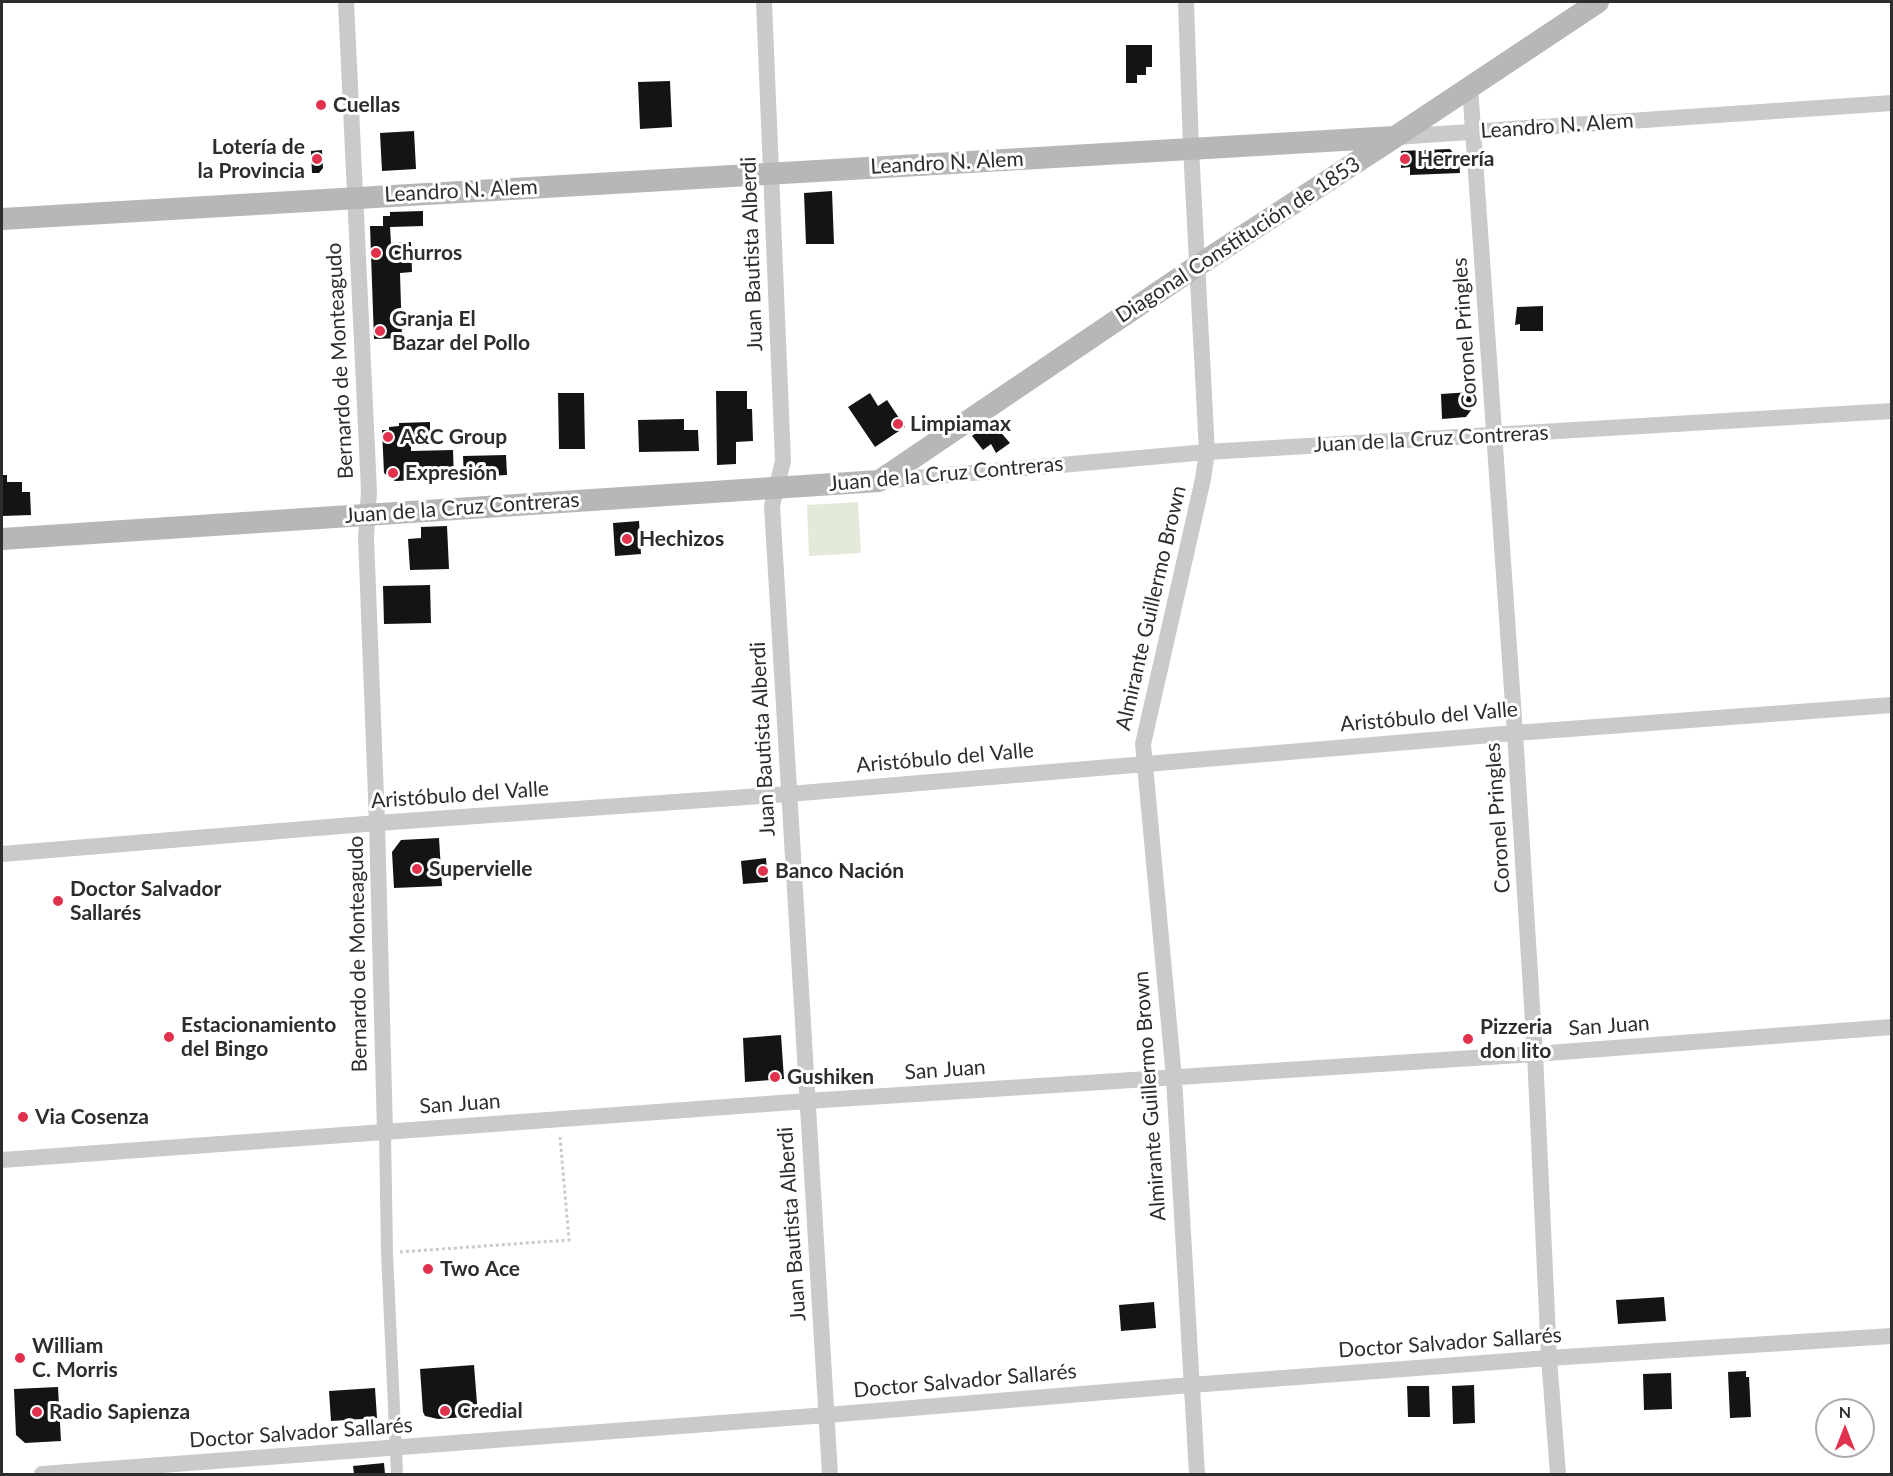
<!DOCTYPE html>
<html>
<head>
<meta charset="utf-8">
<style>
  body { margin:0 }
  #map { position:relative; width:1893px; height:1476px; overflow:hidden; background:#fff; font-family:Lato,sans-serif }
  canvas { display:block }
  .frame { position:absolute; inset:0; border:3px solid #2d2d2d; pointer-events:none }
  .north { position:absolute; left:1815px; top:1398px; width:60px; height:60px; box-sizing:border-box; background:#fff; border:2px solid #ababab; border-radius:50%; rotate:0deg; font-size:16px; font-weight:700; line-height:24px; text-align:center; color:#2d2d2d }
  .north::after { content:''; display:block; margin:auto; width:21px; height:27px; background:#e0324c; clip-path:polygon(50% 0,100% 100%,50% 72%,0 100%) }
</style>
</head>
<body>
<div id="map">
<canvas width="1893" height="1476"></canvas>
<div class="frame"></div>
<div class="north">N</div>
</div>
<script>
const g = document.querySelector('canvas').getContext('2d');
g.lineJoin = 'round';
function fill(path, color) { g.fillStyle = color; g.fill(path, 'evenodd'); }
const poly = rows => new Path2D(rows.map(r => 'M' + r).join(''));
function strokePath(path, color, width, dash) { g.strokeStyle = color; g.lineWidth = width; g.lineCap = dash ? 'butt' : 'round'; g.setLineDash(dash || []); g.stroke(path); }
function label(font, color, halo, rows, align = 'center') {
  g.font = font + ' Lato,sans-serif'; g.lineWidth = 6; g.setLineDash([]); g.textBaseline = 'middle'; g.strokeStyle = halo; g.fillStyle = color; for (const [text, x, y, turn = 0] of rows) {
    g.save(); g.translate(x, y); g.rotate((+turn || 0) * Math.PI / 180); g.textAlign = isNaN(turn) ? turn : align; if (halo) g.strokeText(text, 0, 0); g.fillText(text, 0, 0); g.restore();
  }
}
fill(poly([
  [858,502,861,553,809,556,807,505]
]), '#e4eada');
fill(poly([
  [1126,45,1152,45,1152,67,1146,67,1146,75,1137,75,1137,83,1126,83],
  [670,81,672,127,640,129,638,82],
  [414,131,416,169,382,171,380,133],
  [1450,149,1459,160,1460,173,1410,175,1410,167,1401,168,1401,151],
  [322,150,323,168,319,173,312,173,311,151],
  [832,191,834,244,806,244,804,193],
  [423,211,423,226,390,227,391,243,411,242,412,272,400,273,402,338,374,339,370,226,383,226,383,216,390,216,390,212],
  [1543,306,1543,331,1520,331,1520,324,1515,325,1517,307],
  [716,391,747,391,747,409,752,409,753,441,736,442,736,464,717,465],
  [1471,392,1472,409,1466,417,1442,419,1441,394],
  [558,393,584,393,585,449,559,449],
  [870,393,878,406,887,400,905,427,875,447,848,407],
  [684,419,684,430,698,430,699,451,639,452,638,420],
  [991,421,1010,443,996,453,991,444,983,450,972,436],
  [430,422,430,442,411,442,411,451,453,450,454,479,395,481,384,473,382,430,389,430,389,427,399,426,399,423],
  [506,455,507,475,464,477,463,456],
  [2,475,7,475,7,482,22,482,22,492,30,492,31,515,2,516],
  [639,521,641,554,615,556,613,523],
  [447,526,449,569,410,570,408,539,421,538,421,527],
  [430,585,431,623,384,624,383,586],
  [439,838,442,886,394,888,392,852,401,840],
  [766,858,768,882,743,884,741,861],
  [781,1035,784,1079,745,1082,743,1038],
  [1664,1297,1666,1321,1618,1324,1616,1300],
  [1154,1302,1156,1328,1121,1331,1119,1305],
  [474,1365,478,1416,438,1419,425,1416,423,1412,420,1369],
  [1746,1371,1746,1377,1749,1377,1751,1417,1730,1418,1728,1372],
  [1671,1373,1672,1409,1644,1410,1643,1374],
  [1474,1385,1475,1423,1453,1424,1452,1386],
  [1407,1386,1429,1386,1430,1417,1408,1417],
  [58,1387,61,1441,25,1443,16,1435,14,1389],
  [375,1388,377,1418,331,1421,329,1391],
  [384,1463,385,1474,354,1474,353,1466]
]), '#141414');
strokePath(poly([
  [400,1252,569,1240,560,1137]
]), '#cacaca', 3, [3, 3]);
strokePath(poly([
  [385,1132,387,1253,397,1474]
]), '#cacaca', 12);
strokePath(poly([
  [346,2,369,491,366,537,377,823,385,1132],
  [764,2,783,461,772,506,830,1474],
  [1186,2,1191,148,1207,452,1203,479,1143,744,1174,1078,1197,1474],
  [1470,87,1515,733,1535,1054,1549,1358,1558,1474],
  [1396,137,1892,103],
  [881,481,1207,452,1892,411],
  [2,854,377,823,789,794,1515,733,1892,705],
  [2,1160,807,1101,1535,1054,1892,1027],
  [42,1474,827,1415,1191,1385,1549,1358,1892,1336]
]), '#cacaca', 16);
strokePath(poly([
  [2,219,1394,137],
  [2,539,879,481,1197,266,1395,137,1598,2]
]), '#b7b7b7', 22);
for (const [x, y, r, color] of [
  [321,105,6,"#e0324c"],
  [317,159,6,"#e0324c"],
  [1405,159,6,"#e0324c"],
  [376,253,6,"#e0324c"],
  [380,331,6,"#e0324c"],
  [898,424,6,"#e0324c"],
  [388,437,6,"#e0324c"],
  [393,473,6,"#e0324c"],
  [627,539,6,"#e0324c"],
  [417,869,6,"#e0324c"],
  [763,871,6,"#e0324c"],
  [58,901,6,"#e0324c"],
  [169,1037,6,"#e0324c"],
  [1468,1039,6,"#e0324c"],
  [775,1077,6,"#e0324c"],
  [23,1117,6,"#e0324c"],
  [428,1269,6,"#e0324c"],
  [20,1358,6,"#e0324c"],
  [445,1411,6,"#e0324c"],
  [37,1412,6,"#e0324c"]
]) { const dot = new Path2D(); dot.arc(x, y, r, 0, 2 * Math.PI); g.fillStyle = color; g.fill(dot); strokePath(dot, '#fff', 2); }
label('bold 21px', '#2d2d2d', '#fff', [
  ["Cuellas",333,105],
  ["Lotería de",305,147,"right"],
  ["la Provincia",305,171,"right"],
  ["Herrería",1417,159],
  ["Churros",388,253],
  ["Granja El",392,319],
  ["Bazar del Pollo",392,343],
  ["Limpiamax",910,424],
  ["A&C Group",400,437],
  ["Expresión",405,473],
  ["Hechizos",639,539],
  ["Supervielle",429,869],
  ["Banco Nación",775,871],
  ["Doctor Salvador",70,889],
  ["Sallarés",70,913],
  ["Estacionamiento",181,1025],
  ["del Bingo",181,1049],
  ["Pizzeria",1480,1027],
  ["don lito",1480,1051],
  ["Gushiken",787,1077],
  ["Via Cosenza",35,1117],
  ["Two Ace",440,1269],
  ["William",32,1346],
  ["C. Morris",32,1370],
  ["Credial",457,1411],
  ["Radio Sapienza",49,1412]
], 'left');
label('21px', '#2d2d2d', '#fff', [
  ["Leandro N. Alem",1557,126,-4],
  ["Leandro N. Alem",947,163,-3],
  ["Leandro N. Alem",461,191,-3],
  ["Diagonal Constitución de 1853",1238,240,-33],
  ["Juan Bautista Alberdi",752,254,-92],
  ["Coronel Pringles",1465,333,-94],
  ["Bernardo de Monteagudo",340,361,-93],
  ["Juan de la Cruz Contreras",1431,439,-3],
  ["Juan de la Cruz Contreras",946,474,-5],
  ["Juan de la Cruz Contreras",462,508,-4],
  ["Almirante Guillermo Brown",1151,608,-77],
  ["Aristóbulo del Valle",1429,717,-5],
  ["Juan Bautista Alberdi",763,739,-93],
  ["Aristóbulo del Valle",945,758,-5],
  ["Aristóbulo del Valle",460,795,-4],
  ["Coronel Pringles",1498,818,-94],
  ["Bernardo de Monteagudo",358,954,-91],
  ["San Juan",1609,1026,-4],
  ["San Juan",945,1070,-4],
  ["Almirante Guillermo Brown",1150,1096,-94],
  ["San Juan",460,1104,-4],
  ["Juan Bautista Alberdi",792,1224,-94],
  ["Doctor Salvador Sallarés",1450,1343,-4],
  ["Doctor Salvador Sallarés",965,1381,-5],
  ["Doctor Salvador Sallarés",301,1433,-4]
]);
</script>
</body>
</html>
